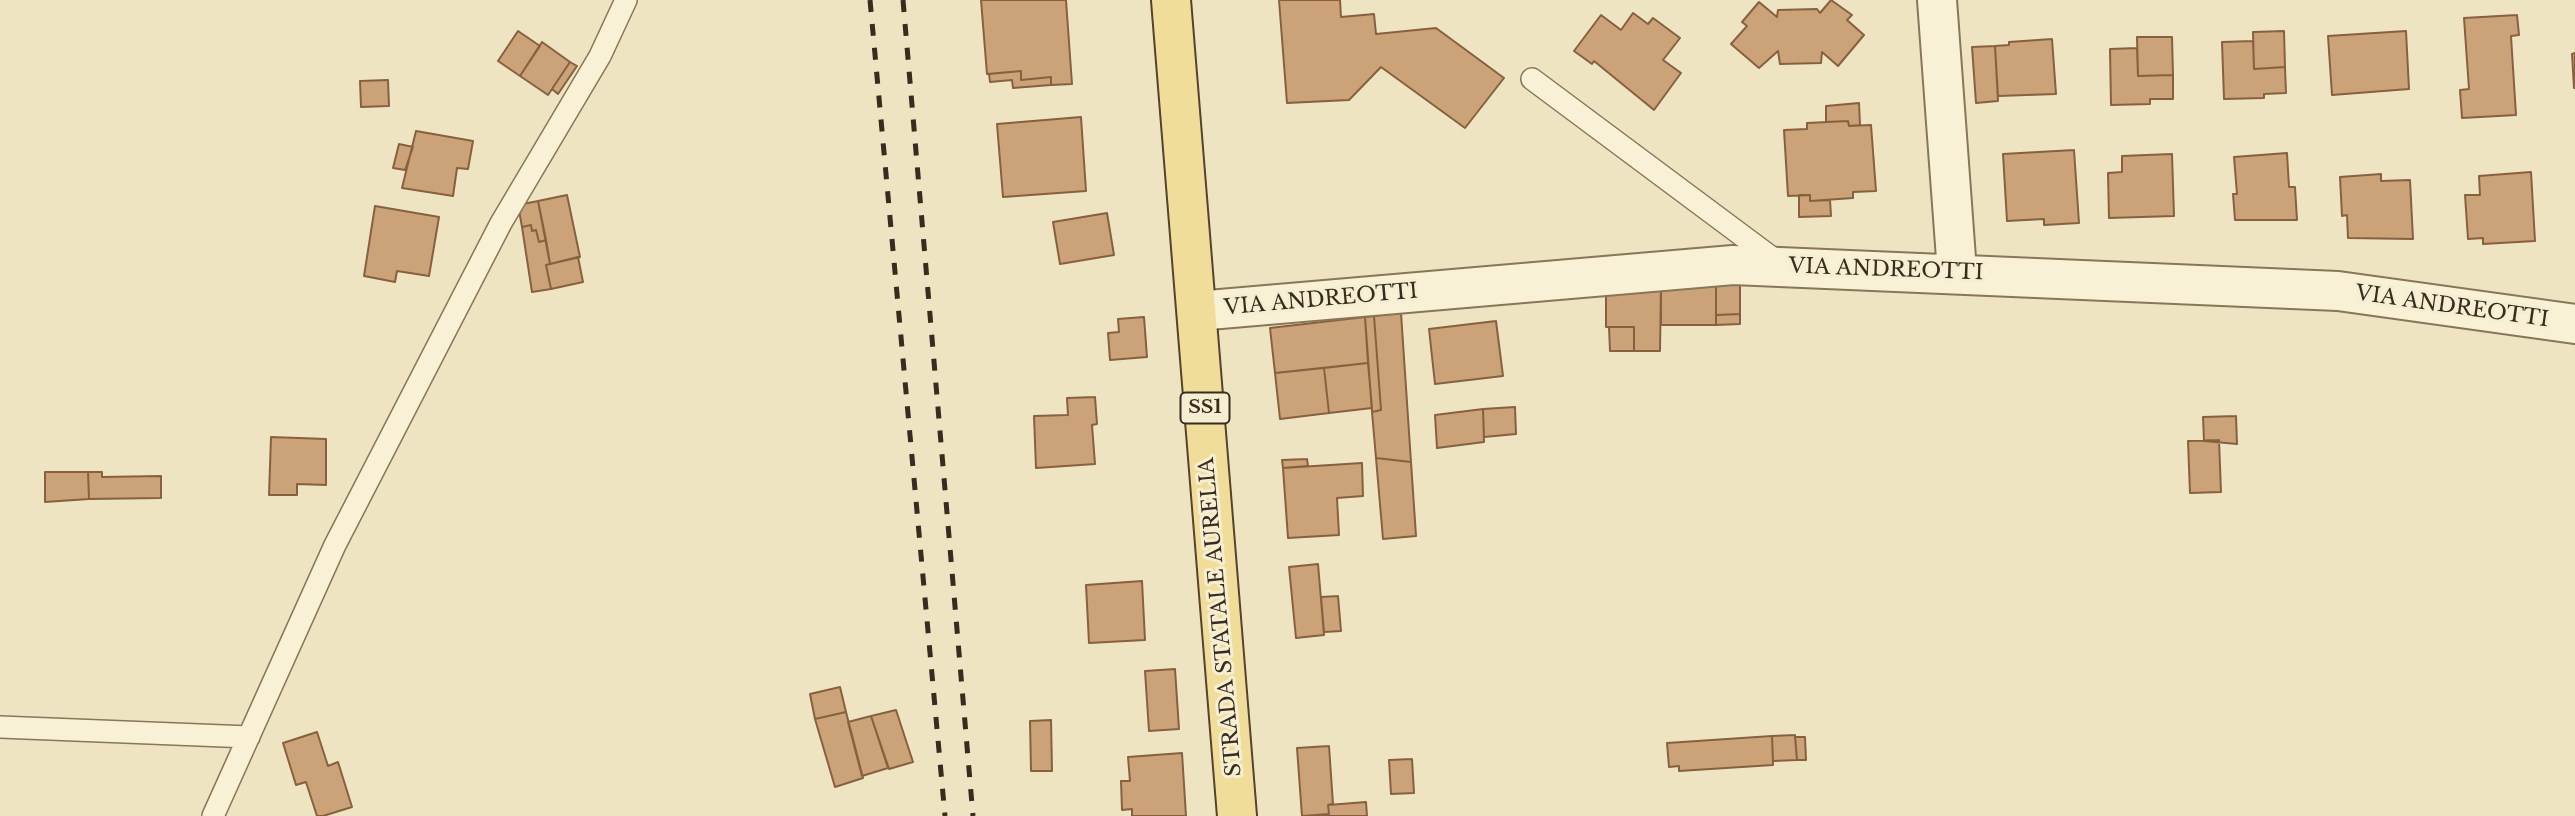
<!DOCTYPE html>
<html>
<head>
<meta charset="utf-8">
<style>
  body { margin:0 }
  canvas { display:block; background:#eee4c2 }
</style>
</head>
<body>
<canvas width="2575" height="816"></canvas>
<script>
const g = document.querySelector('canvas').getContext('2d');
g.lineJoin = 'round';
function fill(path, color) { g.fillStyle = color; g.fill(path, 'evenodd'); }
const poly = rows => new Path2D(rows.map(r => 'M' + r).join(''));
function strokePath(path, color, width, dash) { g.strokeStyle = color; g.lineWidth = width; g.lineCap = dash ? 'butt' : 'round'; g.setLineDash(dash || []); g.stroke(path); }
function label(font, color, halo, rows, align = 'center') {
  g.font = font + ' "Libre Baskerville",serif'; g.lineWidth = 6; g.setLineDash([]); g.textBaseline = 'middle'; g.strokeStyle = halo; g.fillStyle = color; for (const [text, x, y, turn = 0] of rows) {
    g.save(); g.translate(x, y); g.rotate((+turn || 0) * Math.PI / 180); g.textAlign = isNaN(turn) ? turn : align; if (halo) g.strokeText(text, 0, 0); g.fillText(text, 0, 0); g.restore();
  }
}
const building = poly([
  [981,0,1066,0,1072,84,1051,85,1051,77,1021,80,1021,71,987,74,981,0],
  [1279,0,1340,0,1341,17,1374,14,1376,34,1436,28,1504,78,1465,128,1381,67,1349,100,1287,103,1279,0],
  [1831,0,1852,15,1847,20,1864,35,1838,66,1822,52,1821,63,1780,64,1778,51,1759,68,1731,44,1747,26,1742,22,1759,2,1777,17,1778,10,1817,9,1820,13,1831,0],
  [1633,13,1648,24,1653,18,1680,38,1663,60,1681,73,1654,110,1594,61,1592,64,1574,51,1601,15,1621,30,1633,13],
  [2517,15,2519,35,2511,36,2516,115,2462,118,2460,90,2469,89,2464,18,2517,15],
  [518,31,540,46,520,76,498,61,518,31],
  [2284,31,2285,67,2254,69,2253,32,2284,31],
  [2406,31,2409,89,2332,95,2328,36,2406,31],
  [2137,37,2172,37,2173,75,2138,76,2137,37],
  [2052,39,2056,94,1998,96,1995,46,2009,45,2009,42,2052,39],
  [2253,41,2254,69,2285,67,2286,93,2264,94,2264,98,2224,99,2222,42,2253,41],
  [542,42,570,62,548,95,520,76,542,42],
  [1995,46,1998,101,1976,103,1972,47,1995,46],
  [2137,48,2138,76,2173,75,2173,99,2150,99,2150,104,2111,105,2110,49,2137,48],
  [2575,53,2575,88,2574,88,2572,54,2575,53],
  [570,62,577,66,558,94,552,89,570,62],
  [1021,71,1021,80,1051,77,1051,85,1013,88,1012,80,990,82,989,74,1021,71],
  [388,80,389,106,361,107,360,81,388,80],
  [1859,103,1860,125,1849,126,1848,121,1826,122,1826,106,1859,103],
  [1081,117,1086,191,1003,197,997,124,1081,117],
  [1848,121,1849,126,1871,125,1876,191,1853,192,1853,198,1810,201,1810,195,1788,196,1784,130,1807,129,1807,123,1848,121],
  [416,131,473,141,468,169,457,168,453,196,402,188,416,131],
  [399,144,413,147,405,170,393,168,399,144],
  [2074,150,2079,223,2044,225,2044,219,2007,221,2003,154,2074,150],
  [2287,153,2289,187,2295,187,2297,220,2235,220,2233,194,2237,194,2234,157,2287,153],
  [2172,154,2174,216,2109,218,2108,173,2122,172,2122,156,2172,154],
  [2531,172,2535,241,2483,244,2483,238,2468,239,2465,195,2480,195,2479,176,2531,172],
  [2381,174,2381,181,2410,180,2413,239,2348,238,2347,215,2342,216,2340,177,2381,174],
  [567,195,580,257,550,264,538,201,567,195],
  [1799,195,1810,195,1810,201,1830,200,1831,216,1799,217,1799,195],
  [538,201,546,240,539,242,536,230,532,231,531,225,522,227,518,205,538,201],
  [375,206,439,217,429,276,397,271,395,282,364,276,375,206],
  [1107,213,1114,255,1060,264,1053,222,1107,213],
  [531,225,532,231,536,230,539,242,546,240,550,264,546,265,551,289,532,292,522,227,531,225],
  [578,257,583,282,551,289,546,265,578,257],
  [1716,284,1716,325,1661,325,1661,285,1716,284],
  [1716,284,1740,284,1740,314,1716,315,1716,284],
  [1661,285,1660,351,1634,351,1634,327,1606,327,1606,289,1661,285],
  [1401,313,1411,462,1376,458,1372,412,1381,410,1374,316,1401,313],
  [1740,314,1740,324,1716,325,1716,315,1740,314],
  [1374,316,1381,410,1372,412,1365,317,1374,316],
  [1144,317,1147,357,1110,360,1108,333,1119,332,1118,319,1144,317],
  [1365,317,1368,363,1275,373,1270,328,1365,317],
  [1496,321,1503,376,1435,384,1429,329,1496,321],
  [1609,327,1634,327,1634,351,1610,351,1609,327],
  [1368,363,1372,408,1329,413,1324,368,1368,363],
  [1324,368,1329,413,1280,419,1275,373,1324,368],
  [1095,397,1097,424,1092,425,1095,464,1036,468,1034,416,1068,415,1067,398,1095,397],
  [1515,407,1516,434,1484,437,1483,409,1515,407],
  [1483,409,1484,442,1437,448,1435,415,1483,409],
  [2236,416,2237,444,2204,441,2203,417,2236,416],
  [271,437,326,439,326,485,297,484,297,495,269,495,271,437],
  [2219,440,2221,492,2190,493,2188,441,2219,440],
  [1376,458,1411,462,1416,536,1383,539,1376,458],
  [1307,459,1308,466,1283,468,1282,460,1307,459],
  [1362,463,1363,496,1337,498,1339,535,1288,538,1283,468,1362,463],
  [45,472,88,472,89,499,45,502,45,472],
  [88,472,102,472,102,477,161,476,161,498,89,499,88,472],
  [1318,564,1324,635,1296,638,1289,567,1318,564],
  [1142,581,1145,640,1089,643,1086,585,1142,581],
  [1338,596,1341,631,1324,632,1321,597,1338,596],
  [1175,669,1179,729,1149,731,1145,671,1175,669],
  [840,687,846,712,815,719,810,694,840,687],
  [896,710,913,762,889,769,871,716,896,710],
  [846,712,863,778,835,787,815,719,846,712],
  [871,716,888,768,862,776,848,722,871,716],
  [1051,720,1052,771,1031,771,1030,721,1051,720],
  [317,732,328,766,338,762,352,807,323,816,317,816,306,782,296,785,283,743,317,732],
  [1795,735,1797,760,1773,761,1772,736,1795,735],
  [1772,736,1773,765,1679,771,1679,766,1669,767,1667,743,1772,736],
  [1795,737,1805,737,1806,760,1797,760,1795,737],
  [1329,746,1333,804,1328,805,1329,814,1302,816,1297,748,1329,746],
  [1182,753,1186,816,1132,816,1132,809,1122,810,1121,781,1130,781,1128,757,1182,753],
  [1412,759,1414,793,1391,794,1389,760,1412,759],
  [1366,802,1367,816,1310,816,1329,814,1328,805,1366,802]
]);
fill(building, '#cca278');
strokePath(building, '#87613f', 2);
const lane = poly([
  [1532,79,1779,263],
  [0,727,249,737],
  [213,816,335,545,501,223,600,56,626,0]
]);
const street = poly([
  [1937,0,1957,272],
  [1197,311,1733,265,2338,291,2575,324]
]);
const primary = poly([
  [1171,0,1237,816]
]);
strokePath(lane, '#887659', 24);
strokePath(street, '#887659', 42);
strokePath(primary, '#55432e', 42);
strokePath(lane, '#f9f1d5', 21);
strokePath(street, '#f9f1d5', 38);
strokePath(primary, '#f1dd9a', 38);
strokePath(poly([
  [870,0,945,816],
  [903,0,973,816]
]), '#372c1d', 5, [12, 12]);
for (const [x, y, w] of [
  [1205,408,49]
]) { const box = new Path2D(); box.roundRect(x - w / 2, y - 15.5, w, 31, 5); g.fillStyle = '#f5eed2'; g.fill(box); strokePath(box, '#372c1d', 2); }
label('bold 19px', '#372c1d', null, [
  ["SS1",1205,408]
]);
label('21px', '#372c1d', '#f5eed2', [
  ["VIA ANDREOTTI",1886,270,2],
  ["VIA ANDREOTTI",1321,300,-5],
  ["VIA ANDREOTTI",2452,307,8],
  ["STRADA STATALE AURELIA",1221,617,-95]
]);
</script>
</body>
</html>
